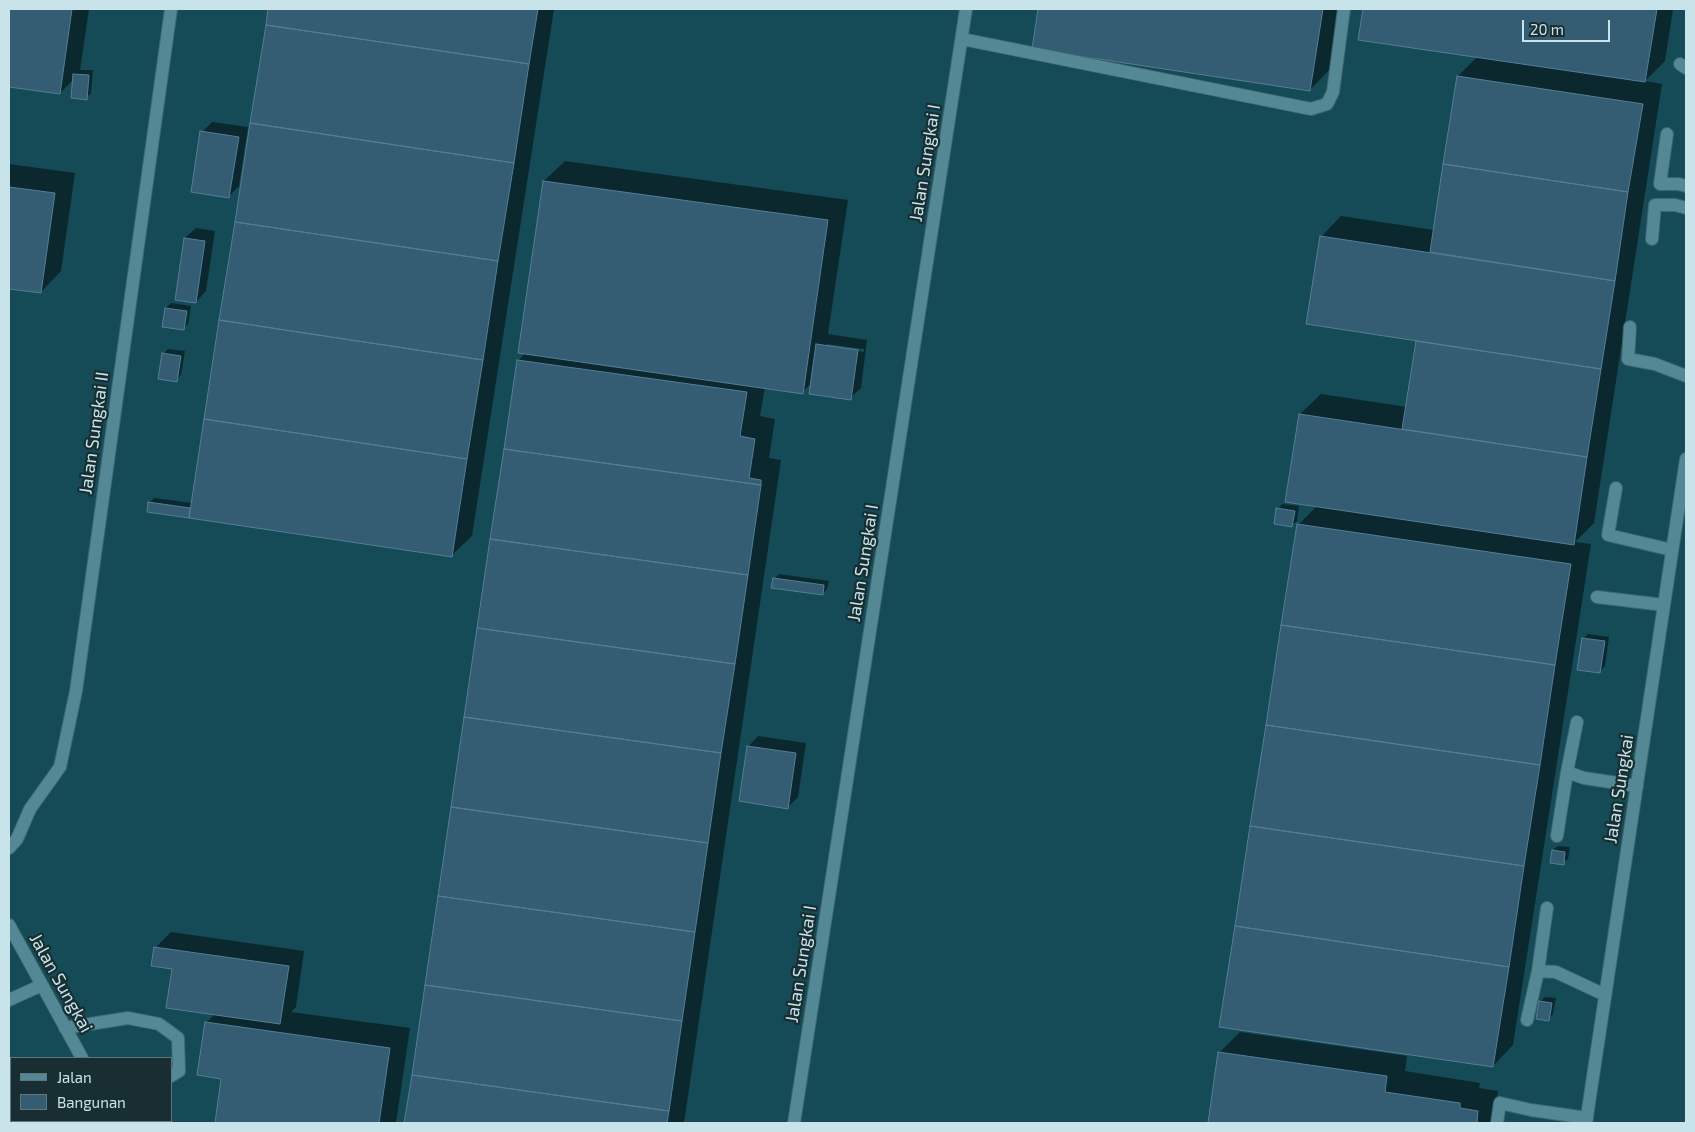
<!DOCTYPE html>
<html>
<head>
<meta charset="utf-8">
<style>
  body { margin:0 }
  #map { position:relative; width:1695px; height:1132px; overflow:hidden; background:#144b56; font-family:"Exo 2",sans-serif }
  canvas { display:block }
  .frame { position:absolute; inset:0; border:10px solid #c8e3e9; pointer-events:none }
  .legend { position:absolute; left:10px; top:1057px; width:162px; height:65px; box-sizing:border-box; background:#182e33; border:1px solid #5e767c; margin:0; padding:6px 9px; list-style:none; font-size:15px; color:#c8e3e9 }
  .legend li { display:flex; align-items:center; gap:10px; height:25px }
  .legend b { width:25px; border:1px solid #5e767c }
  .scale { position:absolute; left:1522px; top:20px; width:88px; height:22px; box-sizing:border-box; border:2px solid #c8e3e9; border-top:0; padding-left:6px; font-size:15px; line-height:18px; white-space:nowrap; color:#c8e3e9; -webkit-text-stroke:4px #182e33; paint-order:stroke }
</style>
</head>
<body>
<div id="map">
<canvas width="1695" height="1132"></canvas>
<div class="frame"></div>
<ul class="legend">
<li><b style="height:6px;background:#538894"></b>Jalan</li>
<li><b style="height:14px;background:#345d73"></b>Bangunan</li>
</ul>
<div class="scale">20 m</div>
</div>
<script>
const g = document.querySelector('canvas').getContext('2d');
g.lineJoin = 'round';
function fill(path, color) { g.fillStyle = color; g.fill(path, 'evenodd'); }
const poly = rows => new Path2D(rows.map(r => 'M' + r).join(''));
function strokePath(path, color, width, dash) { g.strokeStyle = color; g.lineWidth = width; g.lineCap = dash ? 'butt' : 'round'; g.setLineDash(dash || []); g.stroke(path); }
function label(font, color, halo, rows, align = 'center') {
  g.font = font + ' "Exo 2",sans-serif'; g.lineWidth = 4.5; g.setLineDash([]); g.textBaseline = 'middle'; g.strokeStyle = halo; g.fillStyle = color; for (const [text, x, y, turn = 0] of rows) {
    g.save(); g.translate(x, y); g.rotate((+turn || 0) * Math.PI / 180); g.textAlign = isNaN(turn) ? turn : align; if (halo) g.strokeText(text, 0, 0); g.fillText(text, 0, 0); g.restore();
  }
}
fill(poly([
  [9,9,89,9,80,70,93,70,91,93,86,98,74,79,60,93,9,86],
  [269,9,554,9,472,536,451,556,148,511,149,503,154,498,192,503],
  [1039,9,1339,9,1330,69,1310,90,1033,48],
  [1364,9,1673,9,1665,61,1645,81,1662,84,1594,523,1575,542,1591,544,1513,1045,1493,1066,1298,525,1317,506,1300,414,1321,394,1407,407,1417,340,1321,237,1341,216,1434,230,1458,76,1478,56,1359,39],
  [212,122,248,127,239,186,228,197,202,132],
  [565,161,848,200,828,334,867,340,861,388,850,398,812,383,802,392,765,387,760,416,775,419,769,458,781,460,684,1123,406,1123,518,361,525,353,520,352,544,181],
  [827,344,864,349,864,352,827,347],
  [9,164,75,173,61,271,41,292,9,288],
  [196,228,215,231,206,291,196,302,185,238],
  [171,303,191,306,188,324,183,329,166,308],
  [168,349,185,351,181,375,176,380,163,354],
  [1282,504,1299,506,1297,521,1292,525,1278,509],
  [779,574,829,581,827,589,823,594,774,579],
  [1588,634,1609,637,1605,666,1600,671,1583,639],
  [758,736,806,743,798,797,788,807,748,747],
  [1558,846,1570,847,1568,859,1563,863,1553,850],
  [171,932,304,951,296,1007,291,1012,410,1028,396,1123,216,1123,223,1078,206,1023,215,1014,155,948],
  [1545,997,1556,998,1553,1014,1548,1019,1540,1002],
  [1240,1032,1407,1056,1405,1071,1480,1083,1479,1088,1498,1091,1493,1123,1209,1123,1220,1052]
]), '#0007');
const building = poly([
  [9,9,72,9,60,94,9,87,9,9],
  [268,9,538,9,529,64,266,25,268,9],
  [1038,9,1323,9,1310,91,1032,49,1038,9],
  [1363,9,1657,9,1645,82,1358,40,1363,9],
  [266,25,529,64,514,163,250,123,266,25],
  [73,74,89,75,87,100,71,98,73,74],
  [1457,76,1643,104,1628,192,1443,164,1457,76],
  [250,123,514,163,498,261,235,222,250,123],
  [200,131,239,137,229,198,191,192,200,131],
  [1443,164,1628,192,1615,281,1430,252,1443,164],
  [543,181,828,220,803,394,518,353,543,181],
  [9,187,55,193,41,293,9,289,9,187],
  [235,222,498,261,483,360,219,320,235,222],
  [1320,236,1615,281,1601,369,1306,324,1320,236],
  [184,238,205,241,196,303,175,300,184,238],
  [165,308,187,311,184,330,162,327,165,308],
  [219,320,483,360,467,459,204,419,219,320],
  [1416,341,1601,369,1587,457,1402,429,1416,341],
  [816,344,858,350,851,400,809,394,816,344],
  [162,353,181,356,177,382,158,379,162,353],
  [517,360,747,392,740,436,755,439,749,478,761,480,761,485,504,449,517,360],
  [1299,414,1587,457,1574,545,1285,502,1299,414],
  [204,419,467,459,452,557,189,518,204,419],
  [504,449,761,485,748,575,490,539,504,449],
  [148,502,190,508,189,518,147,512,148,502],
  [1276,508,1295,511,1292,527,1274,524,1276,508],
  [1297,524,1571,564,1555,665,1281,625,1297,524],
  [490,539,748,575,735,664,477,628,490,539],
  [773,578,824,585,823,595,771,588,773,578],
  [1281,625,1555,665,1540,765,1266,725,1281,625],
  [477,628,735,664,721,753,464,717,477,628],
  [1582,638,1605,641,1600,673,1577,670,1582,638],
  [464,717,721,753,708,843,451,807,464,717],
  [1266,725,1540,765,1524,866,1250,826,1266,725],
  [747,746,796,753,788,809,739,801,747,746],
  [451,807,708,843,695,932,438,896,451,807],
  [1250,826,1524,866,1509,967,1235,926,1250,826],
  [1552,850,1565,852,1564,865,1550,863,1552,850],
  [438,896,695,932,682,1021,425,985,438,896],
  [1235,926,1509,967,1493,1067,1219,1027,1235,926],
  [154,947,289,966,280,1024,166,1008,172,969,151,966,154,947],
  [425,985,682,1021,669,1111,412,1075,425,985],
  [1539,1001,1552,1003,1549,1021,1536,1019,1539,1001],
  [205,1022,390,1048,379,1123,215,1123,221,1079,197,1075,205,1022],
  [1218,1052,1387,1076,1385,1092,1460,1103,1460,1108,1478,1111,1477,1123,1208,1123,1218,1052],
  [412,1075,669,1111,667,1123,404,1123,412,1075]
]);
fill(building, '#345d73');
strokePath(building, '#557e96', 1);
const lane = poly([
  [962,39,1311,109,1327,104,1333,92,1344,9],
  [1680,64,1686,68],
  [1667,134,1660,184,1679,184,1686,186],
  [1652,239,1655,205,1675,205,1686,208],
  [1630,327,1628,359,1655,364,1686,376],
  [1616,488,1608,535,1672,550],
  [1597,597,1664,605],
  [1567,772,1584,778,1637,786],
  [1557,836,1567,772,1577,722],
  [9,848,17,839,30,809,60,767,76,691,171,9],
  [9,925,82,1058],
  [1538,971,1556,972,1605,995],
  [9,1000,42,985],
  [1527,1020,1538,971,1547,908],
  [65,1028,128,1018,159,1024,178,1038,179,1071,171,1076],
  [117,1121,118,1123],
  [794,1123,966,9],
  [1497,1123,1500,1103,1531,1110,1587,1118]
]);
const street = poly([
  [1586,1123,1686,459]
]);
strokePath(lane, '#3f666d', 14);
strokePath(street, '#3f666d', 14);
strokePath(lane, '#538894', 12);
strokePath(street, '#538894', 12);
label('18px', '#c8e3e9', '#182e33', [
  ["Jalan Sungkai I",925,163,-81],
  ["Jalan Sungkai II",94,433,-82],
  ["Jalan Sungkai I",863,563,-81],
  ["Jalan Sungkai",1619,789,-81],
  ["Jalan Sungkai I",801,964,-81],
  ["Jalan Sungkai",61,983,61]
]);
</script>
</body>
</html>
